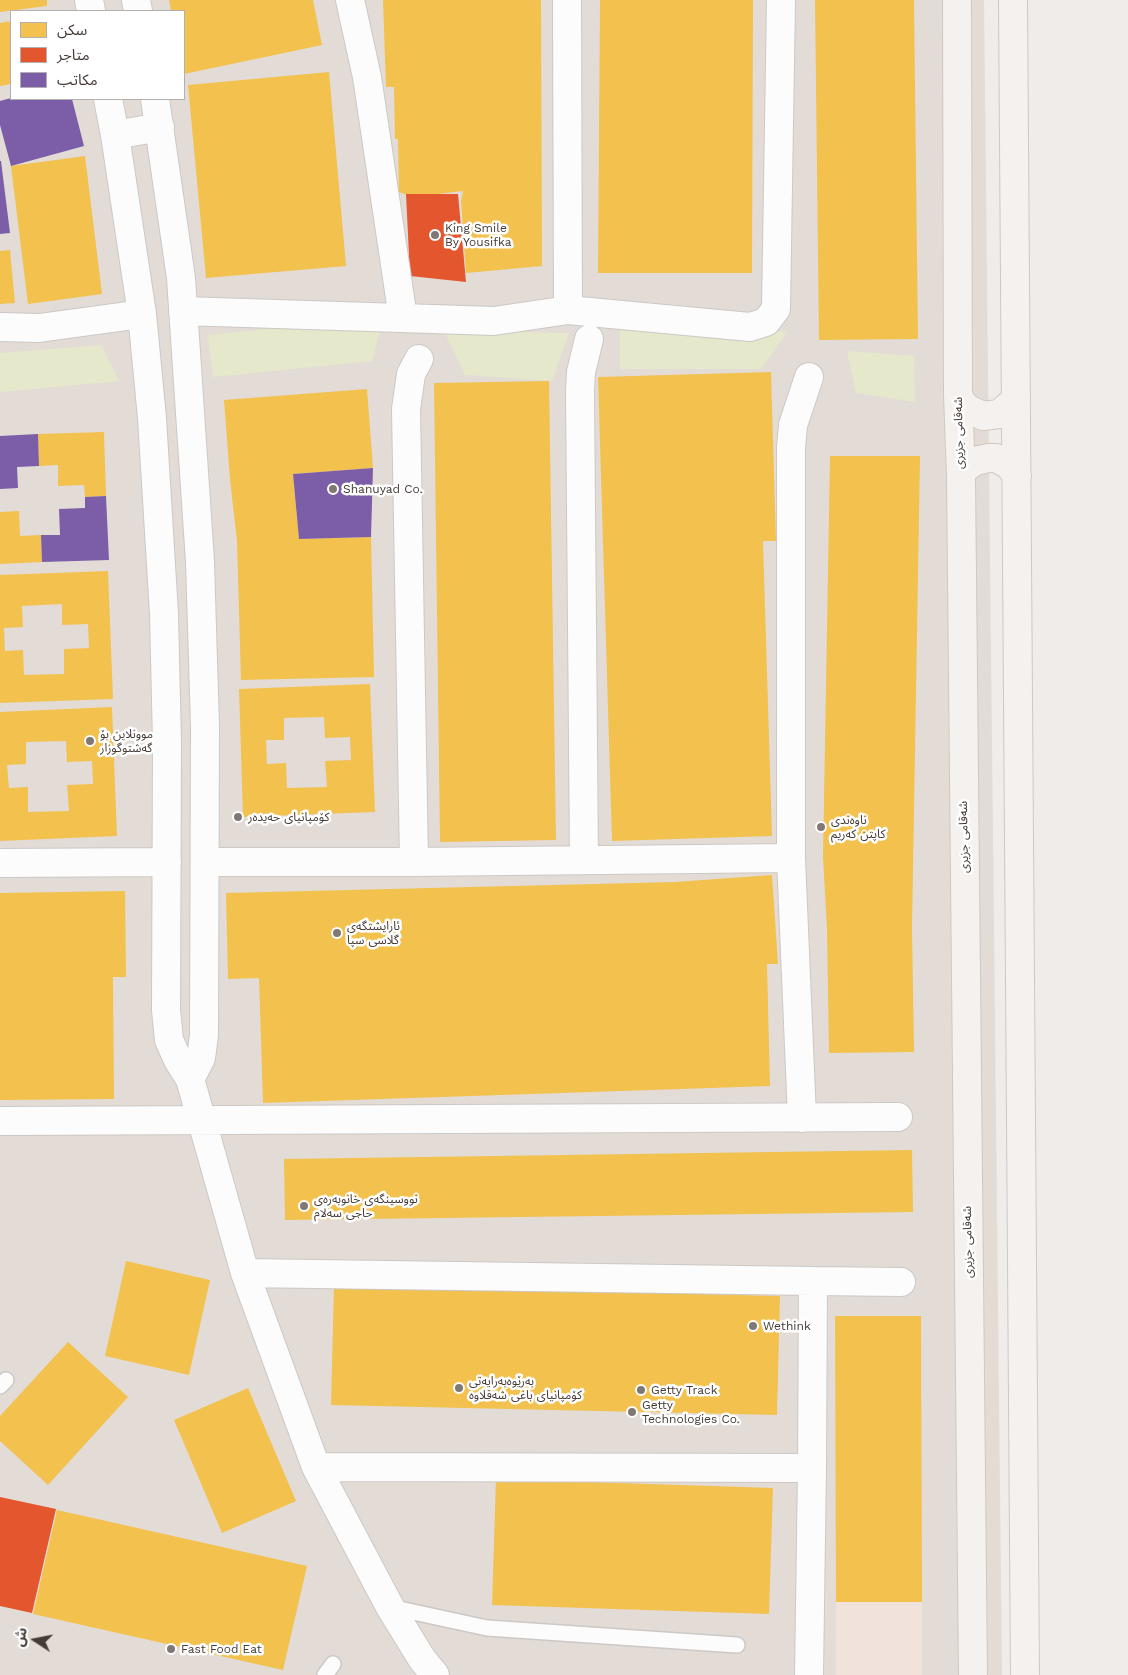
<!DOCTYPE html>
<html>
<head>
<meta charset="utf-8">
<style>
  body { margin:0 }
  #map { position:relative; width:1128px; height:1675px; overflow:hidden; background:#efece9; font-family:"Work Sans","Noto Sans Arabic",sans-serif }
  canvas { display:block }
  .legend { position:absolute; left:10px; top:10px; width:175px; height:90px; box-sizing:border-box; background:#fff; border:1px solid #b4b0af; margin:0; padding:6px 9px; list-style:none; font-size:15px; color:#443a36 }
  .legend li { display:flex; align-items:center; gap:10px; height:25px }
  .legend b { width:25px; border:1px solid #b4b0af }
  .north { position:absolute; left:10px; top:1615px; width:50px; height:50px; -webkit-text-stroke:4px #fff; paint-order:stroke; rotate:281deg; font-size:14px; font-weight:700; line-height:20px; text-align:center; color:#443a36 }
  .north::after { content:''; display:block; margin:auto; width:18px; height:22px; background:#443a36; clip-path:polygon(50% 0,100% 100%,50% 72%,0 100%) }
</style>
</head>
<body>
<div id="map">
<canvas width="1128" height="1675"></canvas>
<ul class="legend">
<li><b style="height:14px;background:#f2c14e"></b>سكن</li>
<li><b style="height:14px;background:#e4572e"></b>متاجر</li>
<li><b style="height:14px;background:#7b5ea7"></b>مكاتب</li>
</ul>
<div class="north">ش</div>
</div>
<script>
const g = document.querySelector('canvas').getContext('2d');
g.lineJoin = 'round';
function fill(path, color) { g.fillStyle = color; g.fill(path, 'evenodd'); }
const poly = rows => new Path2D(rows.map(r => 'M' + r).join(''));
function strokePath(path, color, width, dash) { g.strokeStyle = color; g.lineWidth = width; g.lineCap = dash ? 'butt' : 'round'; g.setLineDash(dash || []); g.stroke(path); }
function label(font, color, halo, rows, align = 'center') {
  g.font = font + ' "Work Sans","Noto Sans Arabic",sans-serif'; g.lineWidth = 5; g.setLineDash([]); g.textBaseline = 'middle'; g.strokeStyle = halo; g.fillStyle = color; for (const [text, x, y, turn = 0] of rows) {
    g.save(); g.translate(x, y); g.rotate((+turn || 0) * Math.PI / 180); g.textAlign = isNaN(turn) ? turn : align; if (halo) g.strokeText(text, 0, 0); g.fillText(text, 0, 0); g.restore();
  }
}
fill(poly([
  [0,0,984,0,1002,1675,0,1675],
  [11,11,184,11,184,99,11,99]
]), '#e3dcd6');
fill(poly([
  [836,1602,922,1602,922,1675,836,1675]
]), '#f1e3dc');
fill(poly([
  [384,317,372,361,213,377,208,335],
  [620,318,787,332,761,369,620,369],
  [444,331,569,333,552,381,465,375],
  [101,345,119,381,0,392,0,353],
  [847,351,914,356,915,402,856,393]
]), '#e5e8ca');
fill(poly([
  [0,0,47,0,47,6,0,12],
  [169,0,313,0,322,45,184,74,184,11,171,11],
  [383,0,541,0,542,266,466,273,461,201,463,191,412,197,399,192,398,139,395,139,394,87,386,87],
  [600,0,753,0,752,273,598,273],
  [815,0,914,0,918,339,819,340],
  [11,21,11,84,0,86,0,23],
  [329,72,346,266,206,278,188,85],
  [85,156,102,294,28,304,11,166],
  [10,250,15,303,0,304,0,251],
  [771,372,776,541,763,541,772,836,612,841,598,377],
  [549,381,556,840,440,842,434,383],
  [367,389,373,468,293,474,299,539,371,537,374,677,241,680,237,541,230,479,224,400],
  [104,432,106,496,85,497,84,485,58,486,58,465,39,466,38,434],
  [830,456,920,456,912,928,914,1052,829,1053,827,929,823,857],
  [19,511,20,536,41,535,42,562,0,564,0,512],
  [108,571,113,699,0,703,0,575],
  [62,604,62,625,88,624,89,648,64,649,64,674,24,675,23,650,5,651,4,628,23,627,22,606],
  [370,684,375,812,243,817,239,689],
  [324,717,325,738,350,737,351,760,325,761,327,787,287,788,286,763,267,764,266,740,284,740,284,718],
  [112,707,117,836,0,841,0,712],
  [66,741,67,762,92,761,93,784,67,785,69,811,28,812,28,787,9,788,7,765,26,764,26,742],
  [772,875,778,964,767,964,770,1086,263,1103,259,978,228,979,226,893,675,882],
  [125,891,126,977,113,977,114,1099,0,1100,0,893],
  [912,1150,913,1212,285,1220,284,1159],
  [126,1261,210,1280,189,1375,105,1356],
  [334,1285,780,1296,777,1415,331,1405],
  [835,1316,921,1316,922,1602,836,1602],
  [68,1342,128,1397,48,1485,0,1441,0,1416],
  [248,1388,296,1501,222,1533,174,1420],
  [496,1479,773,1488,769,1614,492,1605],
  [57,1510,307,1566,283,1670,33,1614]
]), '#f2c14e');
fill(poly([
  [406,194,458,194,466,282,410,276],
  [0,1497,56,1509,32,1613,0,1606]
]), '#e4572e');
fill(poly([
  [11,98,72,99,84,146,11,166,0,125,0,101],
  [0,161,1,161,10,233,0,234],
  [38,434,39,466,17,467,18,488,0,489,0,436],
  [373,468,371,537,299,539,293,474],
  [106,496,109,560,42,562,41,535,60,535,59,509,85,508,85,497]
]), '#7b5ea7');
const lane = poly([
  [0,1386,6,1380],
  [390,1607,487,1628,737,1645],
  [325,1675,333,1664]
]);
const street = poly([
  [89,0,91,11],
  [136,0,138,11],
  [350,0,367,77,403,318],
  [567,0,568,310],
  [108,99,115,135,142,314,152,418,164,614,167,743,166,1010,169,1040,178,1060,190,1079,245,1273,316,1467,390,1607,422,1659,435,1675],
  [155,99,181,278,200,562,205,726,204,1035,201,1058,190,1079],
  [115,135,160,127],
  [183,311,494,321,568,310,750,327,766,322,776,309,781,0],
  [0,327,39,328,142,314],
  [584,860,580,391,581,372,589,339],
  [205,862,414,862,791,858],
  [414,862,406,409,411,374,419,359],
  [0,863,167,862],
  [802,1118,791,858,791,448,793,425,809,377],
  [0,1121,898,1117],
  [245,1273,813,1281,812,1468,809,1675],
  [813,1281,901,1282],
  [316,1467,812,1468]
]);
const secondary = poly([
  [957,0,958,395,961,476,973,1675],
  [1013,0,1025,1675],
  [958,395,962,403,968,409,983,416,999,414,1012,403,1016,396],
  [961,476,964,469,975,461,989,458,996,458,1009,465,1017,476]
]);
strokePath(lane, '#ccc8c5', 18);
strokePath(street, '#ccc8c5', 30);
strokePath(secondary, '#cfc8c1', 30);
strokePath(lane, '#fdfcfc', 15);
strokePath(street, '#fdfcfc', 28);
strokePath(secondary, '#f5f1ee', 28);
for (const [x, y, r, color] of [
  [435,235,5,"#807875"],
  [333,489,5,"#807875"],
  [90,741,5,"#807875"],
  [238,817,5,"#807875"],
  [821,827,5,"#807875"],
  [337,933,5,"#807875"],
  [304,1206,5,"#807875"],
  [753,1326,5,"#807875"],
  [459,1388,5,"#807875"],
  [641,1390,5,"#807875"],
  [632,1412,5,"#807875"],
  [171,1649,5,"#807875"]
]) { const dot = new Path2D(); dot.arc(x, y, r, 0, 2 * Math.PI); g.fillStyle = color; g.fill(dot); strokePath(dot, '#fff', 2); }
label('12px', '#443a36', '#fff', [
  ["King Smile",445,228],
  ["By Yousifka",445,242],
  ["Shanuyad Co.",343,489],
  ["موونلاین بۆ",100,734],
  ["گەشتوگوزار",100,748],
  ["کۆمپانیای حەیدەر",248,817],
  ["ناوەندی",831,820],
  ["کاپتن کەریم",831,834],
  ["ئارایشتگەی",347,926],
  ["گلاسی سپا",347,940],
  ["نووسینگەی خانوبەرەی",314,1199],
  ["حاجی سەلام",314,1213],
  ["Wethink",763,1326],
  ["بەرێوەبەرایەتی",469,1381],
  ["کۆمپانیای باغی شەقلاوە",469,1395],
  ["Getty Track",651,1390],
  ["Getty",642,1405],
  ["Technologies Co.",642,1419],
  ["Fast Food Eat",181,1649]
], 'left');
label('12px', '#443a36', '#fff', [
  ["شەقامی جزیری",959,433,-91],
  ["شەقامی جزیری",964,837,-91],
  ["شەقامی جزیری",968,1242,-91]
]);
</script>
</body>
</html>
